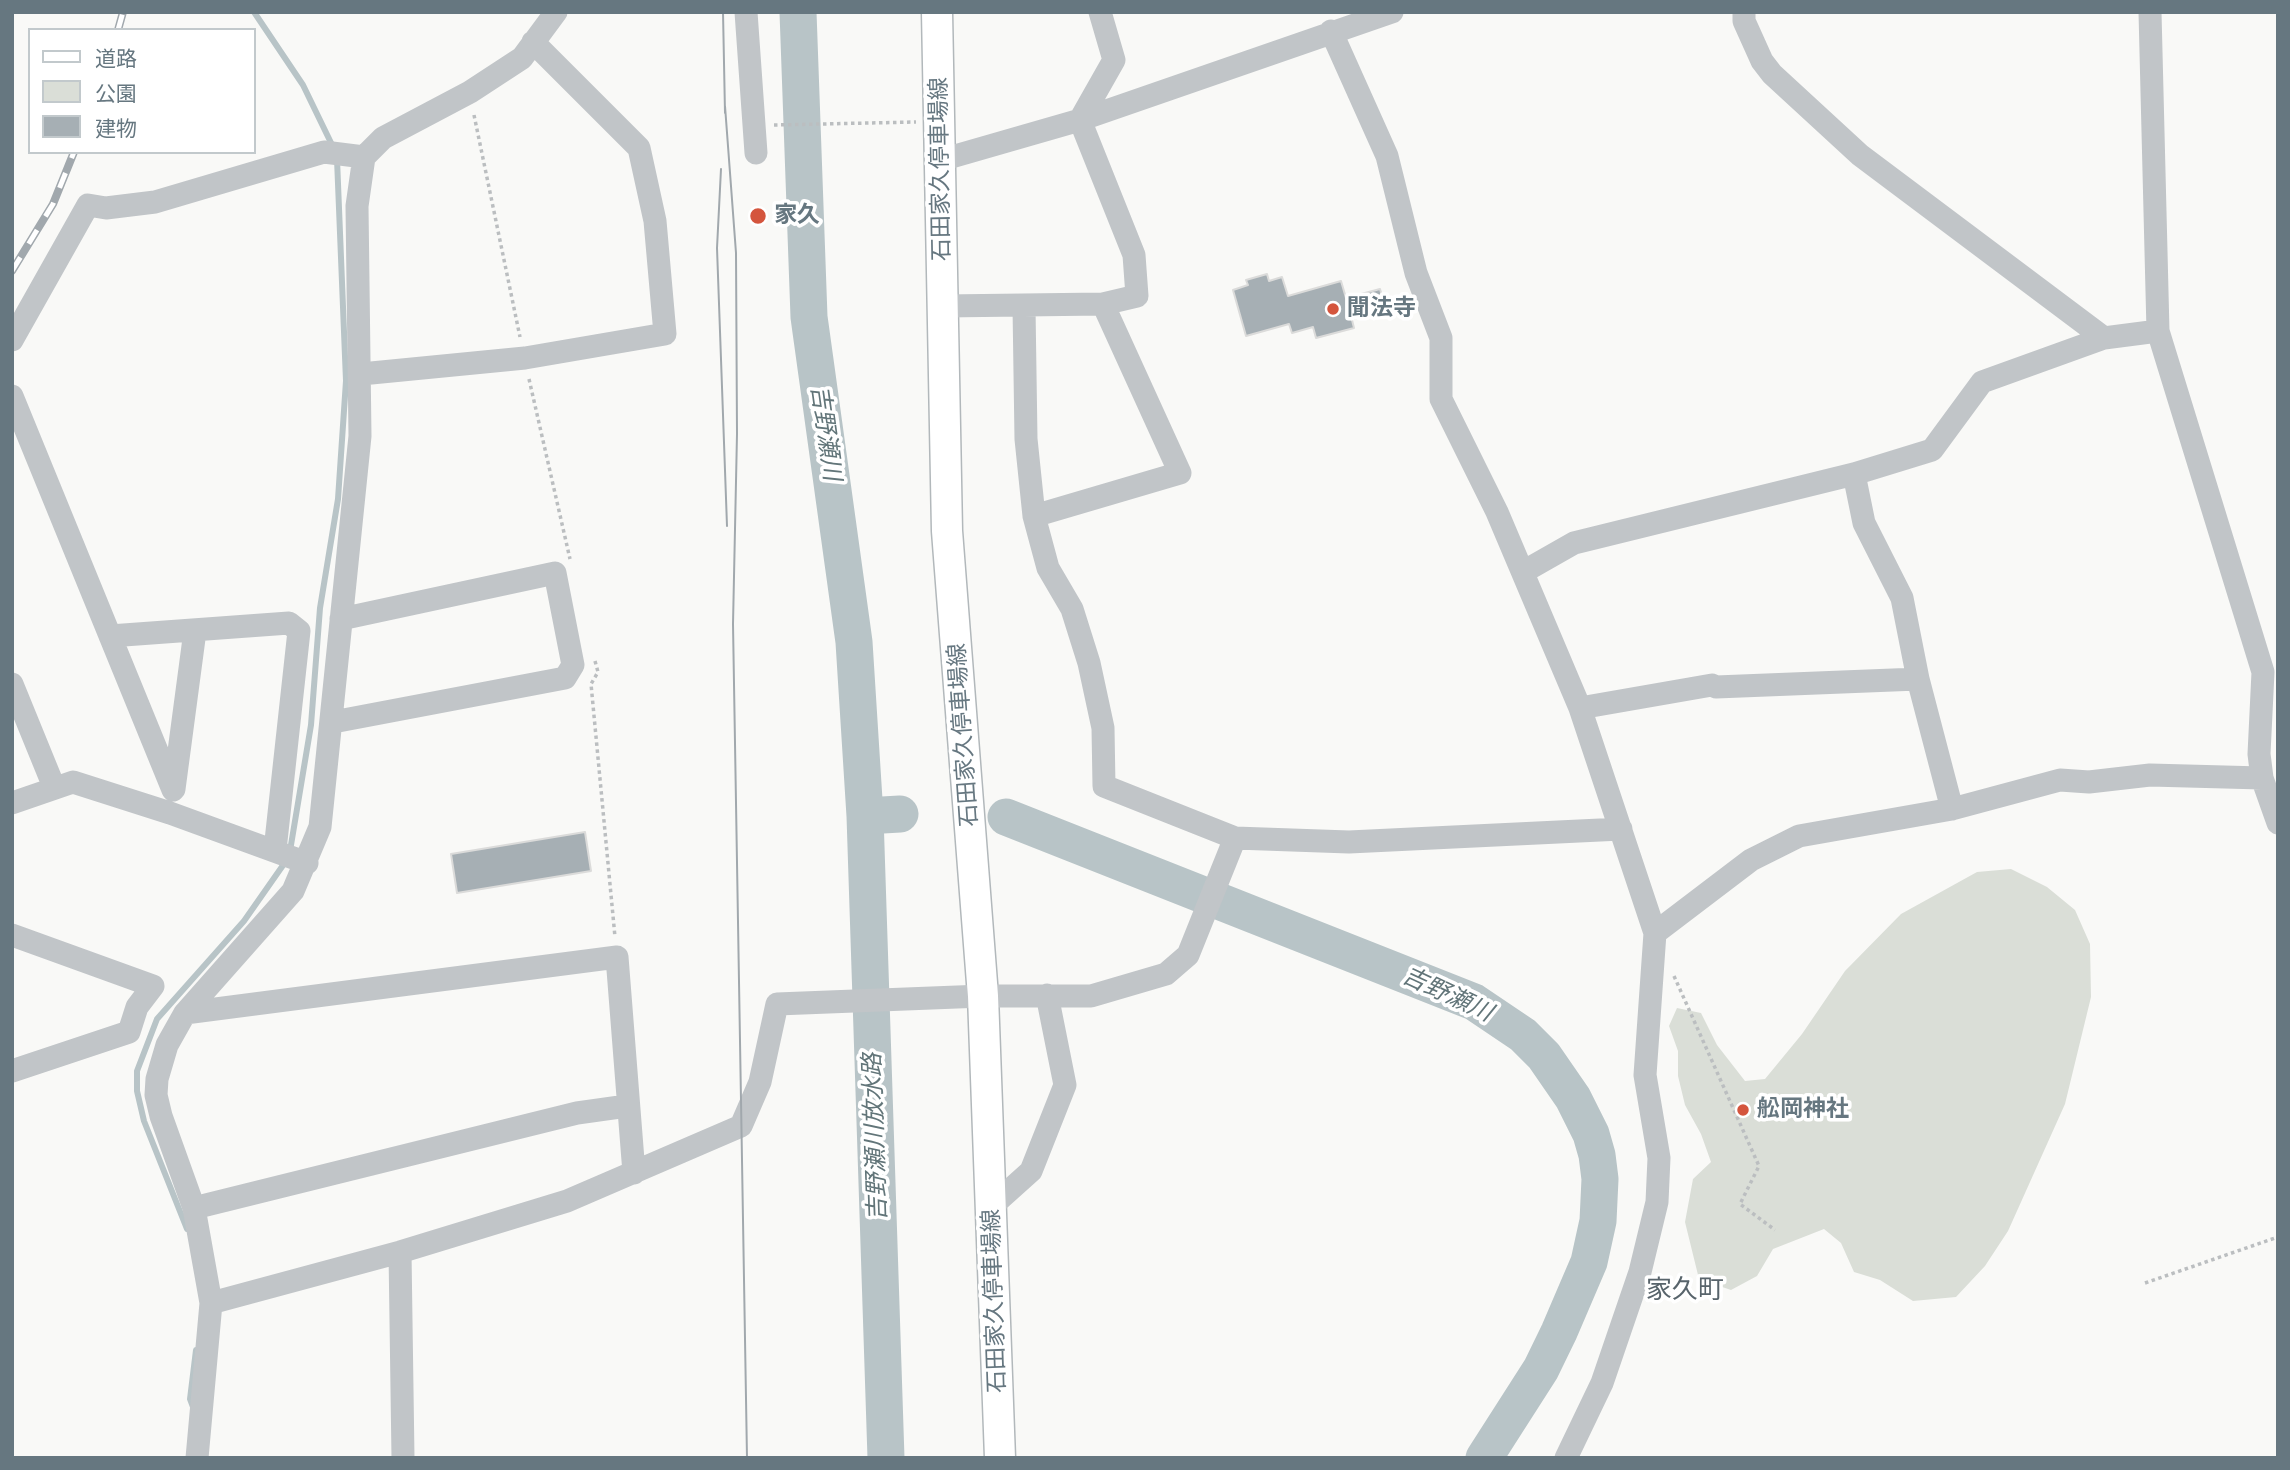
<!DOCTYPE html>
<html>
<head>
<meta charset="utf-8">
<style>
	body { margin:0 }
	#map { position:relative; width:2290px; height:1470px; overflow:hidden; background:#f9f9f7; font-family:Arial,"Noto Sans JP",sans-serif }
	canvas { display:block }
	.frame { position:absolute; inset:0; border:14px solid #667780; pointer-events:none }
	.legend { position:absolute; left:28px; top:28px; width:228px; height:126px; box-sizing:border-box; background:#fff; border:2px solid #c2c9cc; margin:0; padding:9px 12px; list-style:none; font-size:21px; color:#667780 }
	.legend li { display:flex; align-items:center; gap:14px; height:35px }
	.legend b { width:35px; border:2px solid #c2c9cc }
</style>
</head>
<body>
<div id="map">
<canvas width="2290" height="1470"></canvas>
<div class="frame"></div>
<ul class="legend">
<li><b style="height:9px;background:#fff"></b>道路</li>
<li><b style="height:19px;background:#daded7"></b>公園</li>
<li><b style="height:19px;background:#a6afb4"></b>建物</li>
</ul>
</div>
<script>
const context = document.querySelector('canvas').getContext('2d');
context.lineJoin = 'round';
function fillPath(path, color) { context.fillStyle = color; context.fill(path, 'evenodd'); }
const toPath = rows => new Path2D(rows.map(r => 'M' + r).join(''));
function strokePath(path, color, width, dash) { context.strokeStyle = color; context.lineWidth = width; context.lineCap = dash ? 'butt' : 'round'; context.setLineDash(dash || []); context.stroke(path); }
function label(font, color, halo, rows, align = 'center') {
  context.font = font + ' Arial,"Noto Sans JP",sans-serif'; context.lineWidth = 7; context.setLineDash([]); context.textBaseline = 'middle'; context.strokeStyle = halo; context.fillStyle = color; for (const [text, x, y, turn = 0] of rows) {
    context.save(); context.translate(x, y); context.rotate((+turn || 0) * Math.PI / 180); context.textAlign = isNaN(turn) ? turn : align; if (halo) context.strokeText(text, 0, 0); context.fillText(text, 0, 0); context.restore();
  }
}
fillPath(toPath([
	[2011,869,2047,887,2075,910,2090,944,2091,997,2065,1104,2008,1231,1985,1266,1956,1297,1913,1301,1880,1280,1854,1272,1841,1243,1824,1229,1773,1249,1757,1276,1731,1290,1699,1279,1685,1222,1693,1179,1711,1162,1701,1134,1685,1105,1678,1076,1678,1051,1669,1026,1677,1008,1701,1013,1717,1045,1745,1081,1765,1079,1802,1034,1845,971,1901,914,1977,872]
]), '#daded7');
strokePath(toPath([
	[254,12,303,85,334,149],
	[290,851,311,725,320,608,338,499,346,381,337,159],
	[187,1229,144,1121,137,1091,137,1071,157,1019,244,921,286,861],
	[193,1407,190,1399,196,1350]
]), '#b8c4c7', 6);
strokePath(toPath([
	[798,12,809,317,854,642,865,816,900,814],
	[865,816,886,1458],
	[1006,817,1474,1002,1523,1035,1544,1056,1573,1098,1591,1134,1597,1155,1600,1179,1598,1221,1589,1262,1559,1332,1541,1369,1484,1458]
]), '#b8c4c7', 37);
const building = toPath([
	[1267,274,1269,281,1282,277,1288,296,1341,281,1346,298,1380,289,1385,306,1351,316,1354,328,1316,338,1313,327,1292,333,1289,324,1246,336,1233,290,1248,285,1246,280,1267,274],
	[585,832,591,871,457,893,451,854,585,832]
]);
fillPath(building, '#a6afb4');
strokePath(building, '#dbdbda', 2);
const major = toPath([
	[937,12,947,531,983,996,1000,1458]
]);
strokePath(major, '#b2b8bb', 33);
strokePath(toPath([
	[474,115,520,337],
	[774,125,916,122],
	[529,379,570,559],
	[595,661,598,672,591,684,615,937],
	[1674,976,1759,1166,1740,1204,1775,1230],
	[2145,1283,2278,1237]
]), '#bbbec0', 3.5, [3.5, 3.5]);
strokePath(toPath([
	[746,12,756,153],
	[1744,12,1744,21,1762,61,1772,74,1860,155,2104,338],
	[2150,12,2158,331,2263,672,2259,754,2262,778,2278,823],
	[1331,31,1387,156,1416,273,1441,338,1441,399,1497,512,1580,708,1655,933,1645,1075,1659,1158,1657,1202,1640,1272,1602,1383,1566,1458],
	[941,160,1080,120,1392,12],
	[943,306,1103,304,1137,296,1134,255,1080,120,1114,60,1100,12],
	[1024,307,1026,439,1034,516,1048,568,1072,609,1089,663,1103,728,1104,786,1235,838,1349,842,1621,829],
	[12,340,88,205,106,208,155,202,324,152,364,157],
	[361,374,525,358,665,334,655,221,639,148,533,42],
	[12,396,173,790],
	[1854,474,1864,523,1902,598,1918,679,1952,809],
	[1034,516,1180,473,1103,304],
	[1523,572,1574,543,1854,474,1932,450,1982,382,2104,338,2158,331],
	[110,636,289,623,299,631,275,850],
	[12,684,54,787],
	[1580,708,1712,685,1716,687,1918,679],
	[333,722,565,678,573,665,555,573,341,619],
	[174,789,195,631],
	[12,803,73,782,170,813,307,863],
	[1655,933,1751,860,1799,836,1952,809,2060,780,2089,782,2150,775,2262,778],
	[12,935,153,986,137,1007,129,1032,12,1071],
	[185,1013,617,957,634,1173],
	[992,1206,1031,1171,1065,1085,1047,995],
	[194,1208,577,1113,627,1106],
	[400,1252,403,1458],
	[211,1303,400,1252,567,1201,741,1126,760,1082,777,1004,983,996,1091,996,1166,974,1188,955,1235,838],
	[197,1458,211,1303,194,1208,161,1116,156,1095,157,1079,167,1045,185,1013,293,891,320,827,360,436,357,206,364,157,383,138,470,92,522,58,556,12]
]), '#c1c5c8', 23);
strokePath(major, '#fff', 30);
strokePath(toPath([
	[723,12,725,113],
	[725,106,736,253,737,434,733,624,747,1458],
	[721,169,717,248,727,526]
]), '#a1a8ad', 2);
const rail = toPath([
	[118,30,123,12],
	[12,271,53,204,74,152]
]);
strokePath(rail, '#a1a8ad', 8);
strokePath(rail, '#fff', 5, [16]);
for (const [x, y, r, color] of [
	[758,216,9,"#d4553d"],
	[1333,309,7,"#d4553d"],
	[1743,1110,7,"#d4553d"]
]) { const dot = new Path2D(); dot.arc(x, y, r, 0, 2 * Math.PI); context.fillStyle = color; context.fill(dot); strokePath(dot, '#fff', 2.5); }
label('23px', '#667780', '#fff', [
	["石田家久停車場線",941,169,-91],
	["石田家久停車場線",964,735,-94],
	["石田家久停車場線",995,1301,-92]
]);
label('bold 23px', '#667780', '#fff', [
	["家久",774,216],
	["聞法寺",1347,309],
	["舩岡神社",1757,1110]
], 'left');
label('italic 24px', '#627579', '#fff', [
	["吉野瀬川",825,433,82],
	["吉野瀬川",1447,995,25],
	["吉野瀬川放水路",876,1137,-92]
]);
label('26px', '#58646b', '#fff', [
	["家久町",1685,1291]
]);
</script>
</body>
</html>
